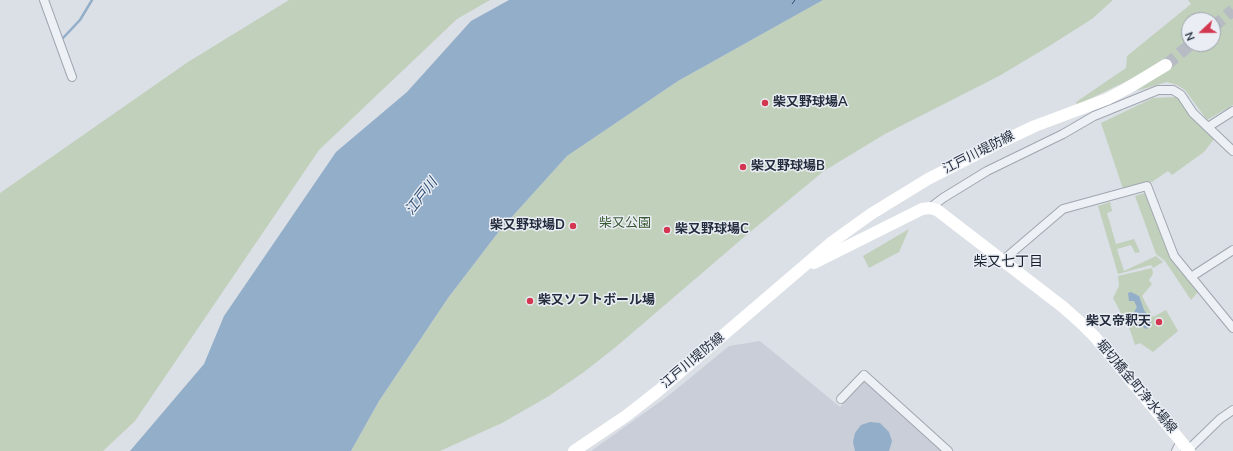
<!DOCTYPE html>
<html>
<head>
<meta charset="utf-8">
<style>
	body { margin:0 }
	#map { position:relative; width:1233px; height:451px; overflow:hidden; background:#dbdfe6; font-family:"Nunito Sans",sans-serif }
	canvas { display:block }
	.north { position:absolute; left:1181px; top:12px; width:40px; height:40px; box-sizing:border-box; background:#eaeef4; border:1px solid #9ba1ab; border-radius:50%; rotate:248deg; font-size:11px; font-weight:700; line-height:16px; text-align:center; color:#242d3d }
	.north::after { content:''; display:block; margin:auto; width:14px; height:18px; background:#d33750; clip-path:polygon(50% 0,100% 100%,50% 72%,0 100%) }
</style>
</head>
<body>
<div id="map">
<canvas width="1233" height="451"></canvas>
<div class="north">N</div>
</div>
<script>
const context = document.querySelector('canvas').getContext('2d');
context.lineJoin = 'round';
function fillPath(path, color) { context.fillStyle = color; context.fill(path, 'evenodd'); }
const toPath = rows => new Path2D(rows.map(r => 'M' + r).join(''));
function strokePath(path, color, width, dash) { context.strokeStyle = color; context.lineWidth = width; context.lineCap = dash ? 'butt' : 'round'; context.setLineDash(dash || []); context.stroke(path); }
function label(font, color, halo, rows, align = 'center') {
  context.font = font + ' "Nunito Sans","Noto Sans JP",sans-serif'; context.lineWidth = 3; context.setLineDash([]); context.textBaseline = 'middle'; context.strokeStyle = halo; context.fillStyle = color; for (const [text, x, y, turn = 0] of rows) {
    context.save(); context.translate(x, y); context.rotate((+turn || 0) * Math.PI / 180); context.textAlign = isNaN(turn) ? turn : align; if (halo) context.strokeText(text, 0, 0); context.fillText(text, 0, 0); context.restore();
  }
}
fillPath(toPath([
	[760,341,840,407,864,381,942,451,591,451,668,396,729,346]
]), '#c9ced8');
fillPath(toPath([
	[289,0,490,0,457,19,319,150,135,421,103,451,0,451,0,193,188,62],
	[823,0,1113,0,1092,19,1046,48,999,76,885,134,824,171,750,232,617,346,584,372,549,396,502,423,440,451,351,451,379,401,448,298,500,230,567,156,678,81],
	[1188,0,1233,0,1233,105,1207,120,1185,90,1177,85,1167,82,1136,91,1171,67,1165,58,1135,77,1077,105,1076,102,1126,68,1127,56,1191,4],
	[1189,20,1213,20,1213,44,1189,44],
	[1177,97,1190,116,1214,139,1204,152,1172,175,1168,171,1152,182,1149,181,1123,189,1101,123,1153,98],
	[1145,193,1170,259,1198,292,1191,300,1165,261,1156,254,1135,196],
	[1110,202,1112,211,1107,213,1116,244,1134,239,1140,252,1135,253,1131,245,1117,249,1124,271,1156,256,1163,262,1153,268,1151,265,1118,274,1098,206],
	[909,229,899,252,869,268,863,256],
	[1152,268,1153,274,1149,280,1152,284,1142,296,1153,317,1166,310,1178,331,1153,352,1140,343,1135,345,1130,330,1113,298,1119,286,1118,276]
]), '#c1d0bb');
fillPath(toPath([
	[509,0,823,0,678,81,567,156,500,230,448,298,379,401,351,451,130,451,204,364,224,316,336,152,407,92,471,21],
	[1131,292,1139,296,1144,310,1150,318,1151,324,1147,329,1144,328,1141,322,1133,319,1132,316,1137,307,1134,301,1129,301,1128,293],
	[870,422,880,423,889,432,892,441,889,451,855,451,853,442,855,433,861,425]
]), '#93aec9');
strokePath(toPath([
	[63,38,80,20,92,0]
]), '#93aec9', 2.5);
strokePath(toPath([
	[792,4,795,0]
]), '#2d4c72', 1, [5, 4]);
strokePath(toPath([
	[1213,27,1233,10],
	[1166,65,1191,44]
]), '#b6bbc4', 12, [12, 6]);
const street = toPath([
	[44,0,72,77],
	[1208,127,1233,111],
	[930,208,943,198,987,171,1063,134,1094,116,1158,90,1173,90,1181,95,1193,113,1233,151],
	[1002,261,1063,209,1147,186,1174,256,1233,328],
	[1191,277,1233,250],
	[841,399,864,375,948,451],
	[1188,450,1220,419,1233,410],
	[1176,451,1181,441]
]);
strokePath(street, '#a0a6b0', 10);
strokePath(street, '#edf0f4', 8);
strokePath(toPath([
	[814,263,922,209,930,208,937,210,1063,307,1081,323,1095,337,1189,451],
	[574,451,626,416,658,391,832,242,871,214,928,179,1003,141,1035,126,1107,99,1126,89,1166,65]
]), '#fff', 12);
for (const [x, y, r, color] of [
	[765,103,4,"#d33750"],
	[743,167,4,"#d33750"],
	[573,226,4,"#d33750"],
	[667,230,4,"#d33750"],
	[530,301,4,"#d33750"],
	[1159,322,4,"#d33750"]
]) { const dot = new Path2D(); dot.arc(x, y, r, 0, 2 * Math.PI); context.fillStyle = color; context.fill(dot); strokePath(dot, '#eaeef4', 1.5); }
label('bold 13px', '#242d3d', '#eaeef4', [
	["柴又野球場A",773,103],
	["柴又野球場B",751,167],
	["柴又野球場D",565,226,"right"],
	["柴又野球場C",675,230],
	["柴又ソフトボール場",538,301],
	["柴又帝釈天",1151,322,"right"]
], 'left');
label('13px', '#242d3d', '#eaeef4', [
	["江戸川堤防線",979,153,-27],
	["江戸川堤防線",693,361,-40],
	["堀切橋金町浄水場線",1136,387,50]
]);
label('13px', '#395931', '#eaeef4', [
	["柴又公園",625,224]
]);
label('italic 14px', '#2d4c72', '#eaeef4', [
	["江戸川",422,197,-52]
]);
label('14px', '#171f2d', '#eaeef4', [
	["柴又七丁目",1008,263]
]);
</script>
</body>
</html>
